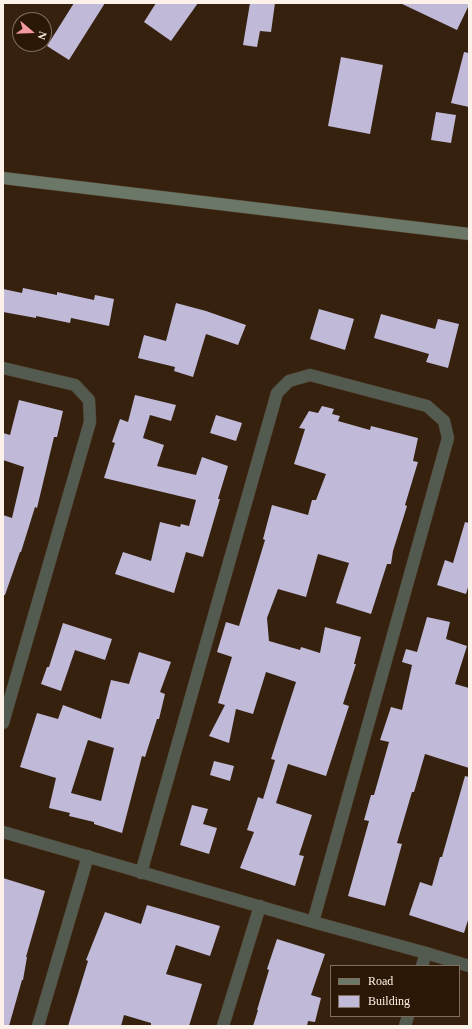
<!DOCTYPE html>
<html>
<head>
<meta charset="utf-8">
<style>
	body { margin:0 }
	#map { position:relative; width:472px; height:1029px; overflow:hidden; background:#35210e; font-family:Georgia,serif }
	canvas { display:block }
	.frame { position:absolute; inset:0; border:4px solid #fdf2e9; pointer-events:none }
	.legend { position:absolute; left:330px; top:965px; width:130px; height:52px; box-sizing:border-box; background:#2b1705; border:1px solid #7f6f60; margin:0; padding:5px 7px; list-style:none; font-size:12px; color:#fdf2e9 }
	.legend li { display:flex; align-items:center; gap:8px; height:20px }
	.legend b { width:20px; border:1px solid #7f6f60 }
	.north { position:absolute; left:12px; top:12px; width:40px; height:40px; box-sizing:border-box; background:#2b1705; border:1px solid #7f6f60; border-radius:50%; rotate:109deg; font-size:11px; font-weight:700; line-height:16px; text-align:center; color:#fdf2e9 }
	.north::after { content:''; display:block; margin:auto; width:14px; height:18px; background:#f49b9f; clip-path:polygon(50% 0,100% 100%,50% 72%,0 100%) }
</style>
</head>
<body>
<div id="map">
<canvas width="472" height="1029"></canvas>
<div class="frame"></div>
<ul class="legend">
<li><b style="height:5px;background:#6b7867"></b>Road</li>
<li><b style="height:11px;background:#c0b9d8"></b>Building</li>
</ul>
<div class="north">N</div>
</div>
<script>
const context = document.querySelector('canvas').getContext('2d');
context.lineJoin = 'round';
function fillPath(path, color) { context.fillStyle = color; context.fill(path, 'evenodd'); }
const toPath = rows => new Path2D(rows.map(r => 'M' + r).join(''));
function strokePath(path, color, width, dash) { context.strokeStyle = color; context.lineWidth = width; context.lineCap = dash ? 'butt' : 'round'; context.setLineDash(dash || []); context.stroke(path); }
fillPath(toPath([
	[74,3,105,3,69,60,47,46],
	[156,3,198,3,171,41,144,22],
	[250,3,275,3,271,32,260,31,257,47,243,45],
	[400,3,469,3,469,5,457,30],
	[464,52,469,53,469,107,451,103],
	[341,57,383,65,370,134,328,126],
	[436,112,456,115,451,143,431,140],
	[23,288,57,295,57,292,94,300,95,295,114,299,109,326,71,318,70,323,36,316,36,318,3,312,3,289,22,293],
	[176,303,206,311,246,325,238,345,206,334,193,377,174,371,175,367,138,358,144,335,166,341],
	[319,309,354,319,345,350,310,339],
	[381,314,435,329,438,319,459,324,448,368,426,362,429,354,374,338],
	[135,395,176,405,171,421,150,415,143,438,164,445,157,466,196,475,202,457,228,466,218,499,220,499,203,557,186,552,174,593,115,574,123,552,151,561,160,522,180,527,181,524,189,526,196,500,104,478,115,443,112,442,120,419,128,422],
	[19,400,63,411,57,437,54,437,37,508,35,507,21,552,20,552,5,595,3,595,3,515,12,518,24,467,3,460,3,433,10,435],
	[322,406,334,409,332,414,340,416,338,421,370,430,371,426,418,438,413,461,418,462,405,505,407,506,393,551,391,564,387,564,371,614,336,603,349,563,318,554,306,597,278,589,267,618,269,641,300,650,301,647,320,653,325,627,361,637,354,664,356,664,343,704,349,706,326,776,288,764,276,803,312,815,299,855,304,856,295,886,240,868,254,832,247,830,258,797,263,799,275,760,271,759,296,682,266,672,253,714,236,709,229,743,209,736,225,705,218,703,232,657,217,652,226,622,239,626,265,540,263,539,272,505,308,515,312,500,316,500,326,474,294,464,305,429,299,428,309,411,318,413],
	[216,415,242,423,236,441,210,433],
	[465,522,469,523,469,584,466,594,437,585,445,560,453,563],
	[427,617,450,622,446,639,467,646,455,684,469,688,469,768,425,754,414,792,412,792,397,843,402,844,385,906,348,896,369,821,364,820,371,795,374,795,389,742,380,740,391,707,402,710,412,665,402,662,406,649,417,652],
	[63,623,112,639,105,660,75,650,61,691,41,684,47,667,49,667],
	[139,652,171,662,160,692,165,694,159,719,157,719,145,757,142,756,122,833,94,824,94,822,69,816,70,813,49,808,56,778,20,767,37,713,58,719,63,705,101,719,111,680,129,684],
	[88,740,114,748,101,801,71,793],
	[214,761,234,766,230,781,210,775],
	[465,776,469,777,469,917,464,933,409,915,420,882,432,886,440,857,442,857],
	[192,805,208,809,203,824,217,828,209,854,180,845],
	[3,878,45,891,26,957,27,957,23,980,22,980,9,1026,3,1026],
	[147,905,220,926,210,956,176,945,166,974,202,984,189,1026,151,1026,151,1023,124,1015,121,1026,68,1026,88,961,86,960,105,912,141,924],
	[277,939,325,954,311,995,321,998,315,1022,308,1021,307,1026,253,1026,258,1010,257,1010,269,970,267,969]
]), '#c0b9d8');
const street = toPath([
	[3,368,75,385,89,400,90,422,3,723],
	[3,832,313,922,426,953,469,966],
	[141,873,277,393,289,381,310,375,427,406,444,421,448,438,313,922],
	[422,966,426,953],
	[38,1026,88,856],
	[223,1026,260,906],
	[405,1026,408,1016]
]);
const secondary = toPath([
	[3,178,469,234]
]);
strokePath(street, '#513e2d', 13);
strokePath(secondary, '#513e2d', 13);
strokePath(street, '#535b50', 12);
strokePath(secondary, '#6b7867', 12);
</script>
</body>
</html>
